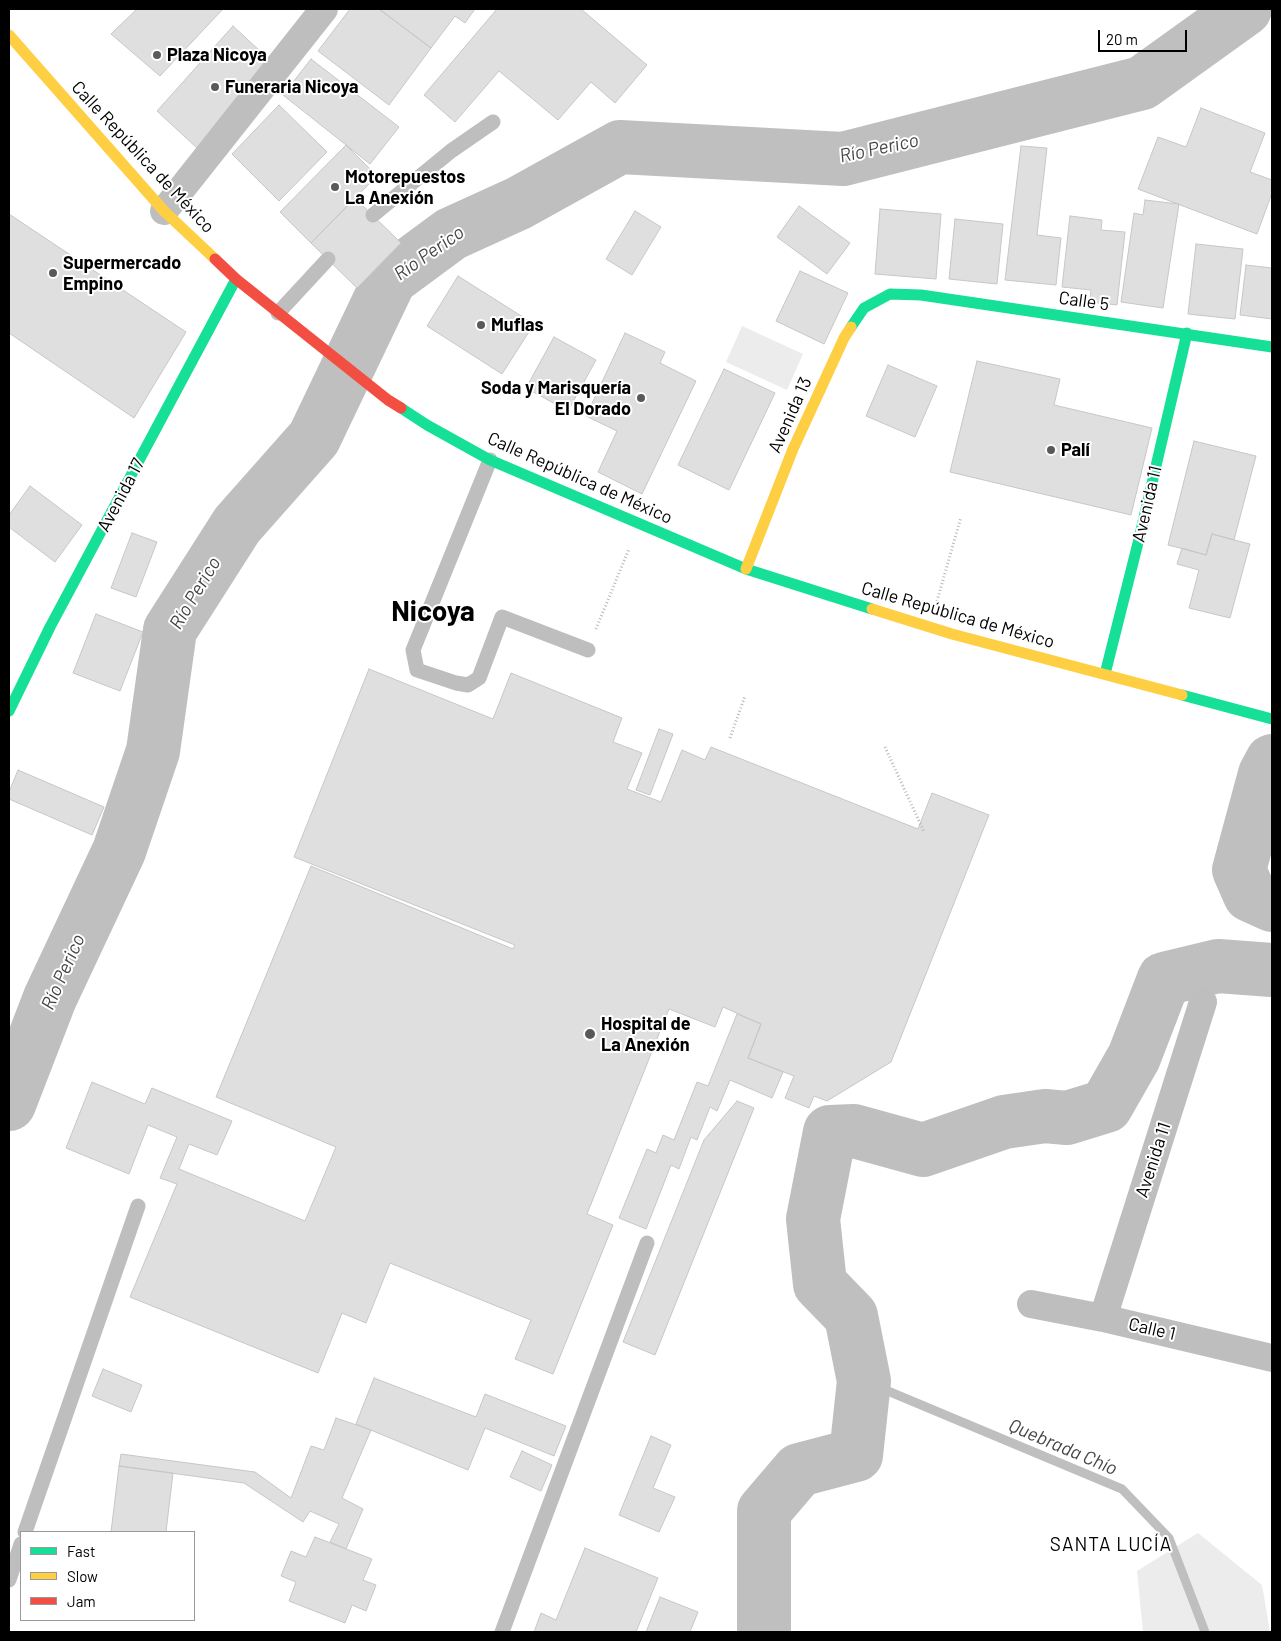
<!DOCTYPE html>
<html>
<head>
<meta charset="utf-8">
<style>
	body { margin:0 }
	#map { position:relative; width:1281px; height:1641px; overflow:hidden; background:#fff; font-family:Barlow,sans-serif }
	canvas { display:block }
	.frame { position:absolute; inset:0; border:10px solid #000; pointer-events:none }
	.legend { position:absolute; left:20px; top:1531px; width:175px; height:90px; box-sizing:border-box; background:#fff; border:1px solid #999; margin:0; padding:6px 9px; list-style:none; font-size:15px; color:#000 }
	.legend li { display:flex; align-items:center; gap:10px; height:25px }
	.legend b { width:25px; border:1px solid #999 }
	.scale { position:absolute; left:1098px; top:30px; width:89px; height:22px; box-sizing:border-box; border:2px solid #000; border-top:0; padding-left:6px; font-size:15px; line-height:18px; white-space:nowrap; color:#000; -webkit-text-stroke:4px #fff; paint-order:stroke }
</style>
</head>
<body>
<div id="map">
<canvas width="1281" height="1641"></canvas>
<div class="frame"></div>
<ul class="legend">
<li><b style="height:6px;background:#16e098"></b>Fast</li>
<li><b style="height:6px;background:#ffcf43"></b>Slow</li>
<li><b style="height:6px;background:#f24e42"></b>Jam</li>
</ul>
<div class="scale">20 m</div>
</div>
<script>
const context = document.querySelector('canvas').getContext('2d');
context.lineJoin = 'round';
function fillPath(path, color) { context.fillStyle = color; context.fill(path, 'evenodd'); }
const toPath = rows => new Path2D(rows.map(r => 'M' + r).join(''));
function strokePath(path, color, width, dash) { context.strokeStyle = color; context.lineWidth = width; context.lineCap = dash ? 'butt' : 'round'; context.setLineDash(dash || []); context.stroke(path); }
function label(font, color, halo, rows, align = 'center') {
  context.font = font + ' Barlow,sans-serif'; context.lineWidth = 4; context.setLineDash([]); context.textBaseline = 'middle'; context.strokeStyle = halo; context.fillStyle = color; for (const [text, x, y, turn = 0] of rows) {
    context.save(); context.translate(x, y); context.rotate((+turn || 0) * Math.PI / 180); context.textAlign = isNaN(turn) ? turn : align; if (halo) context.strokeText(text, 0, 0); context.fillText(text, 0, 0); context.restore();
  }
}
fillPath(toPath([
	[742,326,803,354,787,390,726,362],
	[1198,1533,1262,1585,1270,1632,1143,1632,1137,1571]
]), '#ececec');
strokePath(toPath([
	[864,1381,1122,1489,1169,1538,1205,1632]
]), '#bfbfbf', 9);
strokePath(toPath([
	[1272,761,1265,774,1239,870,1250,895,1272,905],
	[9,1104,50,998,119,851,153,751,170,630,237,525,314,438,390,279,451,234,519,203,620,147,843,159,1142,83,1245,9],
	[764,1632,764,1511,799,1470,856,1455,864,1381,851,1316,820,1284,813,1219,830,1132,854,1131,923,1150,1004,1122,1045,1116,1067,1118,1106,1106,1134,1057,1164,979,1218,966,1272,970]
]), '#bfbfbf', 54);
const building = toPath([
	[137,9,223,9,160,76,111,34,137,9],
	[350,9,379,9,431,48,389,105,318,51,350,9],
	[379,9,475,9,465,23,455,16,431,48,379,9],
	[497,9,581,9,647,65,615,103,591,82,558,120,499,71,455,122,424,95,497,9],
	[233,26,273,63,197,148,157,111,233,26],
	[311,59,399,127,370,164,283,95,311,59],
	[279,105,327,152,279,201,232,154,279,105],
	[1201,108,1265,133,1250,172,1272,180,1272,193,1257,234,1138,189,1158,137,1186,147,1201,108],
	[346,145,377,176,311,243,280,212,346,145],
	[1021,146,1047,148,1037,235,1061,238,1056,285,1005,280,1021,146],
	[355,198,401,243,357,288,311,243,355,198],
	[1145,200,1179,204,1163,308,1121,302,1134,213,1143,215,1145,200],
	[799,206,850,243,827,274,777,237,799,206],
	[880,209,941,214,936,279,875,274,880,209],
	[635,211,661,227,632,275,606,259,635,211],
	[9,214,186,332,134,418,9,333,9,214],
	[1070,216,1102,220,1101,230,1125,232,1117,305,1090,302,1091,290,1062,287,1070,216],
	[955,219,1003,224,997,284,949,279,955,219],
	[1196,244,1243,249,1235,319,1188,314,1196,244],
	[1246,265,1272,268,1272,319,1240,315,1246,265],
	[800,271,848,293,824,344,776,321,800,271],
	[458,276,534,324,502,374,427,326,458,276],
	[625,333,665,352,660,363,696,381,642,494,598,472,617,431,586,416,625,333],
	[554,337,596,360,568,411,526,388,554,337],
	[977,361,1060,379,1054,405,1152,428,1131,515,950,472,977,361],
	[888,365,937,386,915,437,866,416,888,365],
	[724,369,775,393,729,490,678,465,724,369],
	[1194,441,1256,456,1234,540,1212,534,1206,555,1168,545,1194,441],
	[30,486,82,525,55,562,9,527,9,515,30,486],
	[132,533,157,542,136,597,111,588,132,533],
	[1212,534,1250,544,1230,618,1189,608,1199,570,1177,564,1182,548,1206,555,1212,534],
	[96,614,143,632,120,691,73,673,96,614],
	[369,669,493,719,511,673,622,718,613,742,642,753,627,789,661,802,682,750,705,760,711,747,918,829,932,793,989,815,891,1062,827,1101,814,1096,809,1108,785,1098,794,1076,748,1058,761,1024,723,1007,715,1027,669,1009,587,1214,613,1225,553,1374,515,1359,531,1320,390,1263,366,1323,342,1313,318,1373,130,1297,177,1184,160,1178,177,1137,148,1125,129,1174,66,1148,92,1082,145,1104,152,1088,232,1121,217,1155,189,1144,179,1169,305,1221,336,1147,216,1097,311,866,513,949,515,945,294,857,369,669],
	[659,729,673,734,650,795,636,790,659,729],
	[18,770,104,807,92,835,9,799,9,792,18,770],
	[737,1014,761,1024,748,1058,783,1072,772,1098,730,1080,717,1111,710,1107,697,1140,691,1137,679,1169,671,1165,646,1229,619,1218,647,1149,656,1153,663,1135,674,1140,697,1082,708,1086,737,1014],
	[737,1101,754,1108,655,1355,623,1342,704,1140,737,1101],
	[103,1369,142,1385,131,1412,92,1396,103,1369],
	[374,1378,476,1417,485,1394,566,1426,554,1456,485,1428,468,1470,356,1424,374,1378],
	[336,1418,371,1430,342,1498,363,1509,346,1549,330,1542,339,1524,310,1511,303,1522,244,1483,119,1466,121,1454,255,1472,291,1498,311,1446,324,1450,336,1418],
	[651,1436,671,1445,653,1488,675,1497,659,1532,619,1515,651,1436],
	[522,1451,552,1465,541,1491,510,1477,522,1451],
	[119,1466,173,1473,166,1532,111,1532,119,1466],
	[315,1537,372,1559,363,1580,376,1585,366,1611,352,1605,345,1623,289,1601,296,1582,281,1576,291,1551,306,1557,315,1537],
	[585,1548,658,1578,636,1632,534,1632,541,1613,556,1620,585,1548],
	[660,1597,698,1612,690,1632,646,1632,660,1597]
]);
fillPath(building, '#dfdfdf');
strokePath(building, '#c7c7c7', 1);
strokePath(toPath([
	[937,601,961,517],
	[596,629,629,549],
	[730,738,745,696],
	[885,747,924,832]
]), '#b9b9b9', 3, [1, 2.5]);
strokePath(toPath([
	[373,215,451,151,493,122],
	[278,313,328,259],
	[490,460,413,650,417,670,456,683,468,685,479,678,502,617,588,650],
	[25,1532,138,1206],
	[9,1580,21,1544],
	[502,1632,647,1243]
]), '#bebebe', 15);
strokePath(toPath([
	[164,211,324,9],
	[1031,1304,1103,1318,1272,1358],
	[1103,1318,1203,1002]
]), '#bebebe', 28);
strokePath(toPath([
	[851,327,864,308,890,294,921,295,1272,347],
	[401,408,427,425,490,460,746,569,872,609],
	[1105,674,1139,539,1187,333],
	[1182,695,1272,719],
	[9,711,50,627,236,279]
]), '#16e098', 11);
strokePath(toPath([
	[9,35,164,211,215,259],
	[746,569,793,449,844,338,851,327],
	[872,609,952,634,1182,695]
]), '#ffcf43', 11);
strokePath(toPath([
	[215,259,236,279,388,400,401,408]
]), '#f24e42', 11);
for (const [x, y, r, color] of [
	[157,55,5,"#595959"],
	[215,87,5,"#595959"],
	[335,187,5,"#595959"],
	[53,273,5,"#595959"],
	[481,325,5,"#595959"],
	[641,398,5,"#595959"],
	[1051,450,5,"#595959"],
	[590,1034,6,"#595959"]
]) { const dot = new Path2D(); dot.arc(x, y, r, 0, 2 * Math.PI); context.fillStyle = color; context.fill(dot); strokePath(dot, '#fff', 2); }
label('bold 18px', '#000', '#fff', [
	["Plaza Nicoya",167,55],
	["Funeraria Nicoya",225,87],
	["Motorepuestos",345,177],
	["La Anexión",345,198],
	["Supermercado",63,263],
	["Empino",63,284],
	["Muflas",491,325],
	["Soda y Marisquería",631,388,"right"],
	["El Dorado",631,409,"right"],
	["Palí",1061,450],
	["Hospital de",601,1024],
	["La Anexión",601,1045]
], 'left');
label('18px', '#000', '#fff', [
	["Calle República de México",143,157,47],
	["Calle 5",1084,301,8],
	["Avenida 13",790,415,-66],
	["Calle República de México",580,478,24],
	["Avenida 17",121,495,-62],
	["Avenida 11",1147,504,-77],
	["Calle República de México",958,615,16],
	["Avenida 11",1153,1160,-72],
	["Calle 1",1152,1329,13]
]);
label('italic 19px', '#444', '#fff', [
	["Río Perico",879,148,-12],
	["Río Perico",429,253,-35],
	["Río Perico",195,593,-59],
	["Río Perico",63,972,-66],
	["Quebrada Chío",1063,1447,23]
]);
context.letterSpacing = '1px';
label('19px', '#000', '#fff', [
	["SANTA LUCÍA",1111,1545]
]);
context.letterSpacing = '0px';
label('bold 28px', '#000', '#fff', [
	["Nicoya",433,612]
]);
</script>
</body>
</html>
